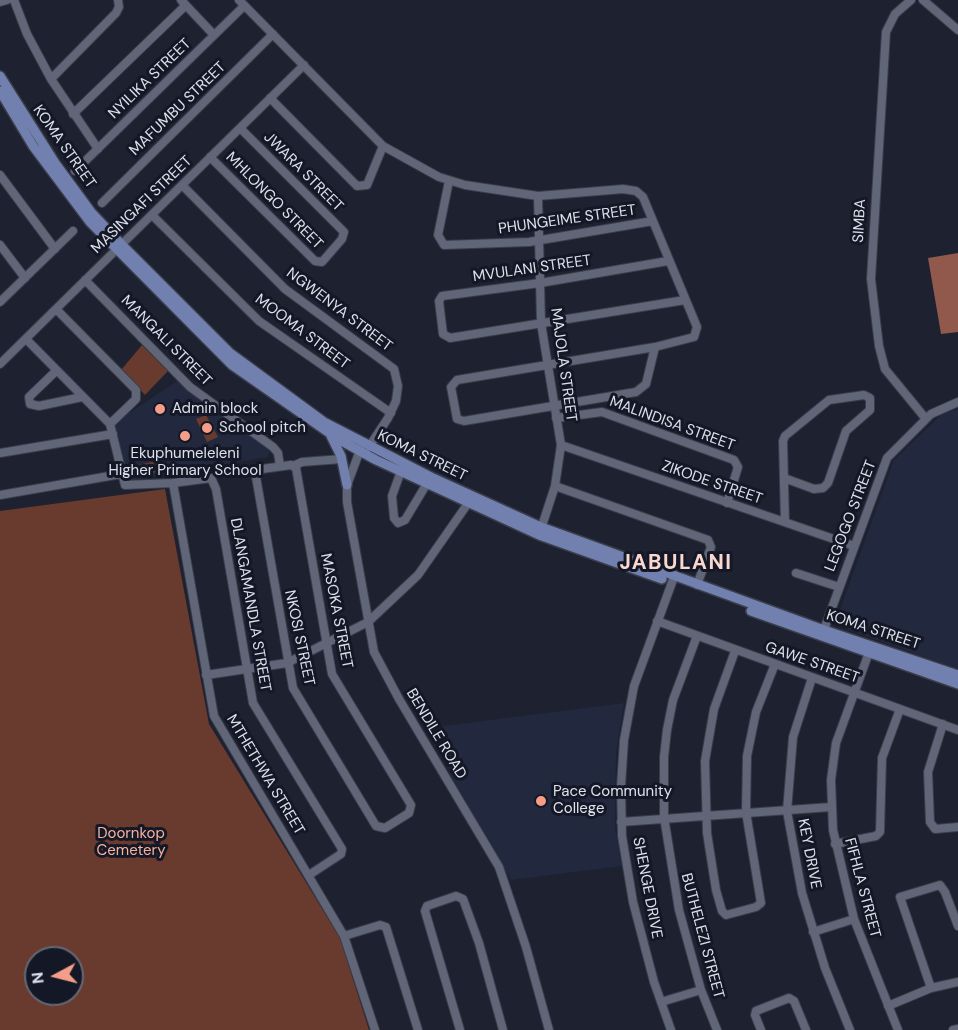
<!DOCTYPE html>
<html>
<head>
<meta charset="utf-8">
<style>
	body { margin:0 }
	#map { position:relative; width:958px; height:1030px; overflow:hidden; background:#1d2130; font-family:"DM Sans",sans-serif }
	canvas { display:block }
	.north { position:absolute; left:24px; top:946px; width:60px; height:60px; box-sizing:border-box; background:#141826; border:2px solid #646875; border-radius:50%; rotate:263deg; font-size:16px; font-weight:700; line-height:24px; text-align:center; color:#dde1eb }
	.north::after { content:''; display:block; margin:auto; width:21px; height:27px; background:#f49e89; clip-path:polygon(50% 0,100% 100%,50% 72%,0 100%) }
</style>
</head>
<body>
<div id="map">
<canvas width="958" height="1030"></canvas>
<div class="north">N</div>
</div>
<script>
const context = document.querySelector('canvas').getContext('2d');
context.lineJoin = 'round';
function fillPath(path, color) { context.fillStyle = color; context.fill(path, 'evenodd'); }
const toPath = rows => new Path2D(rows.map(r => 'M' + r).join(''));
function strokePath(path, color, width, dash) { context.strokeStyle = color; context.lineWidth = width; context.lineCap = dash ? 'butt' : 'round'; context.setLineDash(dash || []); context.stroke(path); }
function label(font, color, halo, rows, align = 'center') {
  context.font = font + ' "DM Sans",sans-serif'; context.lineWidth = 6; context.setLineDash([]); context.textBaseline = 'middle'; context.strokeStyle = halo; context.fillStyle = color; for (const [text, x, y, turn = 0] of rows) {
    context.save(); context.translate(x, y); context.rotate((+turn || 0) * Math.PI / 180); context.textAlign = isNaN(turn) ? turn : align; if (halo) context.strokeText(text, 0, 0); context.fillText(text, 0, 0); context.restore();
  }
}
fillPath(toPath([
	[177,381,270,449,268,457,128,481,114,423],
	[958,409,958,669,846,629,838,615,894,460,942,414],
	[624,703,616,753,615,827,622,866,511,880,450,775,443,726]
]), '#22283d');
fillPath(toPath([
	[142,345,168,371,145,395,121,370],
	[206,415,218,437,207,442,196,419],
	[157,461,158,472,130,477,128,467],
	[165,489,209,724,340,938,369,1030,0,1030,0,511],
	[36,958,72,958,72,994,36,994]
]), '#693a2e');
fillPath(toPath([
	[958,253,958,332,941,334,928,258]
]), '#91594b');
const minor = toPath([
	[14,0,27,34,51,79,98,149],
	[181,0,214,35],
	[239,0,383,146,439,177,465,185,538,196,623,189,636,191,643,197,697,327,694,337,655,347,457,380,451,387,457,419,464,421,636,392,646,384,655,347],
	[911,0,895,14,886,32,871,279,879,346,885,369,926,419],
	[923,0,958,30],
	[0,2,7,0],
	[51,79,116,13,119,7,118,0],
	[270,98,357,186,367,185,383,146],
	[73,114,185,6],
	[210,157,315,261,322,262,342,239,344,232,240,128],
	[75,171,244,6],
	[0,175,55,249],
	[449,181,438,235,444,245,529,242,653,221],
	[182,185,285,289,394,369,398,386,396,401,388,418,369,447],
	[538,196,541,323,561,445,555,486,540,532],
	[102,203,273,34],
	[152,215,259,321,391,413],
	[0,245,25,278],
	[668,261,540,283,442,296,439,301,443,334,450,338,685,300],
	[85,280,190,387,273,447,278,453,280,466],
	[0,302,73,231],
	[56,309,136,390,136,399,110,424],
	[26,339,110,424,125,485,173,483,211,478,216,489,253,703,342,849,341,854,309,875],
	[0,364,304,65],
	[56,371,29,397,30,404,39,406,82,397],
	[556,418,602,412,734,460,738,467,727,503],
	[362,445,347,485,347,502,374,652,399,699,499,867,526,947,549,1030],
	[561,445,854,546],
	[0,453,113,434],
	[291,465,296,468,332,674,411,805,409,813,385,828,376,826,293,688,256,477,262,469,291,465],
	[293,466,302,462,342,459],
	[401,471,392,496,394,518,398,523,405,520,429,480],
	[784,478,814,489,823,488,828,483,846,431,870,410,870,398,864,395,829,400,785,436,783,441,785,522],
	[173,483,214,716,344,936,375,1030],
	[555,486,708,540,711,547,697,585],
	[0,495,121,474],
	[796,573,839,587],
	[657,621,958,730],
	[822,635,887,458,931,414,958,402],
	[697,636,673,700,667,730,664,757,664,817,679,910,701,990,717,1030],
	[871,647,836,743,831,780,833,830,854,919,898,1030],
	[735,651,714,709,705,761,707,833,716,890,722,911,726,915,756,907,761,903,746,812,747,756,756,712,775,664],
	[206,675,287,663,368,622,418,575,471,499],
	[812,678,793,737,787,811,802,893,825,968,850,1030],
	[943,724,928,772,930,822,935,829,958,827],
	[621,822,831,807],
	[835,844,876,836,880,832,882,758,900,709],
	[813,932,854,919],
	[344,936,380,925,386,927,418,1030],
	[931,988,900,897,940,885,945,892,958,926],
	[661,1002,701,990],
	[888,1006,931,988,958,982],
	[460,1030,425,911,427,906,456,896,463,899,479,943,503,1030],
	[671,1030,654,982,633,902,622,836,621,786,624,740,634,686,674,577],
	[761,1030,755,1015,756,1011,789,998,794,1001,806,1030],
	[953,1030,958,1029]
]);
const major = toPath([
	[0,76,55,163,91,212,126,249,230,353,324,422,431,477,541,527,824,630,958,675],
	[0,91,33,146,90,222,232,365,338,439,376,460,539,535,662,579],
	[331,436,341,456,347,485],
	[751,611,958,684]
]);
strokePath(minor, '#3a3e4b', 10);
strokePath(major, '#3a3e4b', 12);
strokePath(minor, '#606678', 8);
strokePath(major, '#7280af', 9);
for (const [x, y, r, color] of [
	[160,409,6,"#f49e89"],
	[207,428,6,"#f49e89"],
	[185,436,6,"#f49e89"],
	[541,801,6,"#f49e89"]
]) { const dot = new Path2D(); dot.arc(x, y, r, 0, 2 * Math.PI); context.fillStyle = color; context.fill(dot); strokePath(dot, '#141826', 2); }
label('15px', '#dde1eb', '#141826', [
	["NYILIKA STREET",150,79,-44],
	["MAFUMBU STREET",178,109,-44],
	["KOMA STREET",64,147,55],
	["JWARA STREET",303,172,45],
	["MHLONGO STREET",274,201,45],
	["MASINGAFI STREET",142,205,-44],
	["PHUNGEIME STREET",567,220,-8],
	["SIMBA",860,221,-87],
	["MVULANI STREET",532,269,-8],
	["NGWENYA STREET",339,310,37],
	["MOOMA STREET",302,332,37],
	["MANGALI STREET",166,341,45],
	["MAJOLA STREET",563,365,82],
	["MALINDISA STREET",672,424,20],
	["KOMA STREET",422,456,26],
	["ZIKODE STREET",712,483,19],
	["LEGOGO STREET",851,516,-69],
	["DLANGAMANDLA STREET",250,605,80],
	["MASOKA STREET",336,611,79],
	["KOMA STREET",873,630,18],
	["NKOSI STREET",299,638,78],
	["GAWE STREET",812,663,19],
	["BENDILE ROAD",436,734,59],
	["MTHETHWA STREET",265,775,59],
	["KEY DRIVE",809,854,79],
	["SHENGE DRIVE",647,888,79],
	["FIFHLA STREET",862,888,75],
	["BUTHELEZI STREET",702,936,75]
]);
label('15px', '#dde1eb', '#141826', [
	["Admin block",172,409],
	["School pitch",219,428],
	["Ekuphumeleleni",185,454,"center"],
	["Higher Primary School",185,471,"center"],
	["Pace Community",553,792],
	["College",553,809]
], 'left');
label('15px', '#f7b19f', '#141826', [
	["Doornkop",131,834],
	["Cemetery",131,851]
]);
context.letterSpacing = '1.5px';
label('bold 21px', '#fad8cf', '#141826', [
	["JABULANI",676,563]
]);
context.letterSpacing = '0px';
</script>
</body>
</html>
